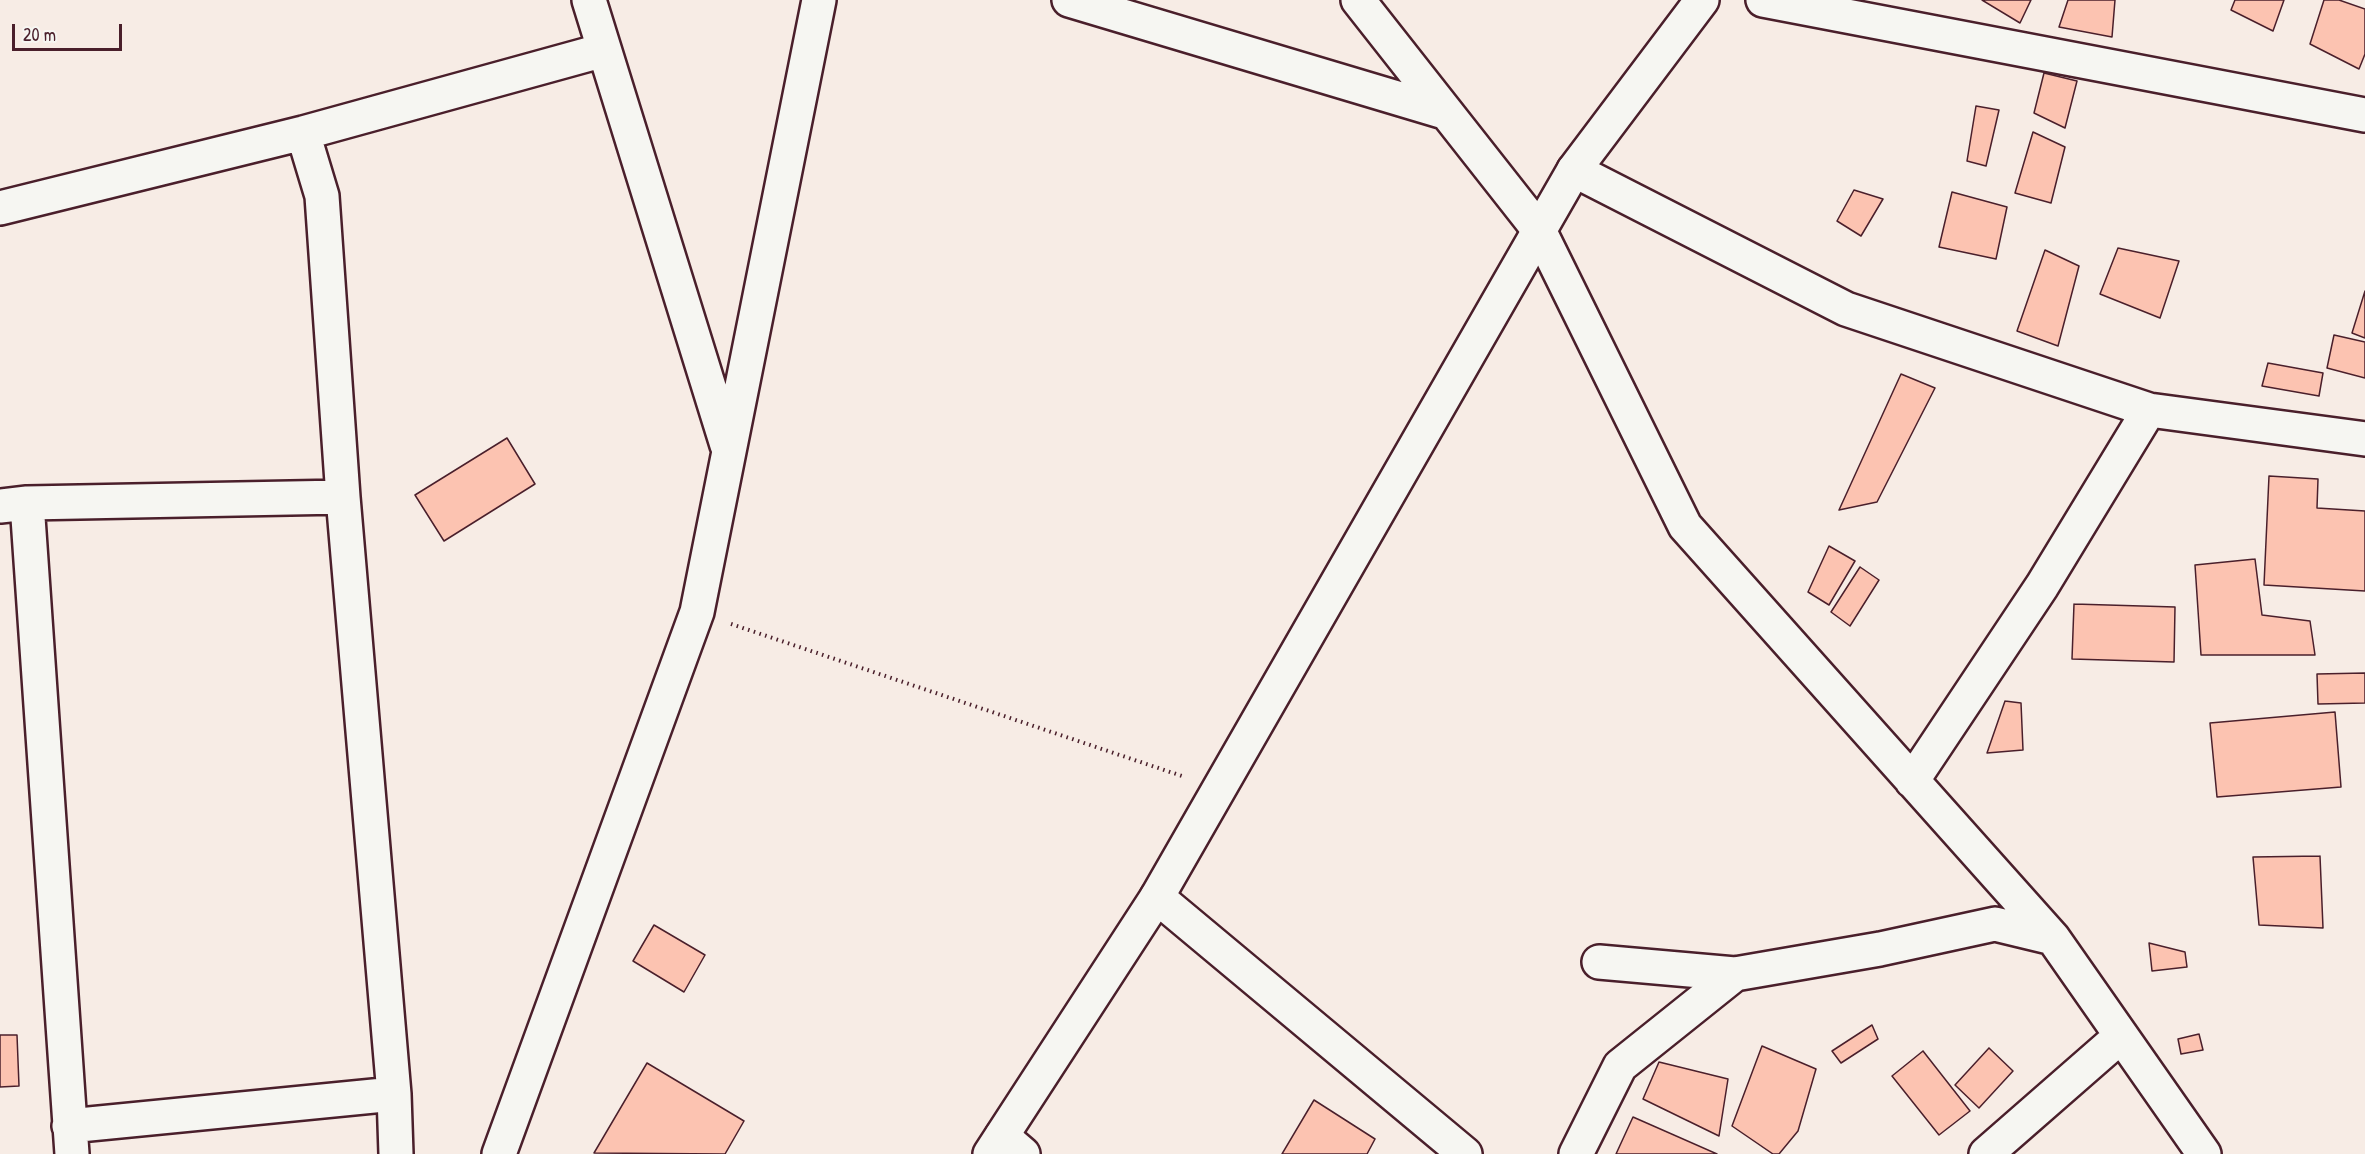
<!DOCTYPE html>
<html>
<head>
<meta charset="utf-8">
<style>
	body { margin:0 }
	#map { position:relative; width:2365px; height:1154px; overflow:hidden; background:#f7ece5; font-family:"Patrick Hand",sans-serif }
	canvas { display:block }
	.scale { position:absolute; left:12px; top:24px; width:110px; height:27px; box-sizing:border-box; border:3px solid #4a1f2b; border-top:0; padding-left:8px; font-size:18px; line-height:21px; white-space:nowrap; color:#4a1f2b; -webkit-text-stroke:4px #f6f6f2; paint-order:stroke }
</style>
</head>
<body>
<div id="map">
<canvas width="2365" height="1154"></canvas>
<div class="scale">20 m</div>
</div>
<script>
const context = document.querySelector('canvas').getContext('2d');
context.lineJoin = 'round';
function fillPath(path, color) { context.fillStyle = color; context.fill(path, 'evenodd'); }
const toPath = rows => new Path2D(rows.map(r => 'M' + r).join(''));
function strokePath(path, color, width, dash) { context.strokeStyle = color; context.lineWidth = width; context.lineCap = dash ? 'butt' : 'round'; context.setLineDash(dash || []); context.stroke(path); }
const building = toPath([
	[1982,0,2031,0,2020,23,1982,0],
	[2068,0,2115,0,2112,37,2059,27,2068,0],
	[2235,0,2284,0,2273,31,2231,10,2235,0],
	[2324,0,2339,0,2365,9,2365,54,2359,69,2310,44,2324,0],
	[2044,73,2077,81,2065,128,2034,113,2044,73],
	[1976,106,1999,110,1986,166,1967,161,1976,106],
	[2033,132,2065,147,2051,203,2015,193,2033,132],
	[1854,190,1883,199,1861,236,1837,221,1854,190],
	[1952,192,2007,207,1996,259,1939,247,1952,192],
	[2118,248,2179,261,2160,318,2100,294,2118,248],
	[2045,250,2079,266,2058,346,2017,331,2045,250],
	[2365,291,2365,338,2352,333,2365,291],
	[2334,335,2365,342,2365,378,2327,368,2334,335],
	[2268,363,2323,373,2319,396,2262,386,2268,363],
	[1901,374,1935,388,1877,502,1839,510,1901,374],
	[507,438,535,484,444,541,415,495,507,438],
	[2269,476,2318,479,2317,508,2365,511,2365,591,2264,585,2269,476],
	[1829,546,1855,561,1829,605,1808,592,1829,546],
	[2255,559,2262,615,2310,621,2315,655,2201,655,2195,565,2255,559],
	[1860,567,1879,580,1850,626,1831,612,1860,567],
	[2074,604,2175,607,2174,662,2072,659,2074,604],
	[2365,673,2365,703,2318,704,2317,674,2365,673],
	[2005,701,2021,703,2023,750,1987,753,2005,701],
	[2335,712,2341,787,2217,797,2210,723,2335,712],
	[2320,856,2323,928,2259,925,2253,857,2320,856],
	[654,925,705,955,684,992,633,961,654,925],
	[2149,943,2185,952,2187,967,2152,971,2149,943],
	[1872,1025,1878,1039,1841,1063,1832,1051,1872,1025],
	[2199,1034,2203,1050,2181,1054,2178,1039,2199,1034],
	[0,1035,17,1035,19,1086,0,1087,0,1035],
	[1762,1046,1816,1069,1798,1131,1779,1154,1773,1154,1732,1126,1762,1046],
	[1989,1048,2013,1071,1979,1108,1955,1085,1989,1048],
	[1923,1051,1970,1111,1939,1135,1892,1076,1923,1051],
	[1659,1062,1728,1079,1719,1136,1643,1099,1659,1062],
	[647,1063,744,1121,725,1154,594,1153,647,1063],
	[1314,1100,1375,1139,1367,1154,1282,1154,1314,1100],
	[1633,1117,1717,1154,1616,1154,1633,1117]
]);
fillPath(building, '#fcc3b1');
strokePath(building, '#4a1f2b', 1.5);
const street = toPath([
	[589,0,727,445],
	[1069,0,1444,112],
	[1358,0,1539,230,1685,526,2053,938,2204,1154],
	[1763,0,2365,115],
	[303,133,322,196,343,497,394,1094,396,1154],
	[1574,170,1846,309,2149,410,2365,439],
	[0,208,303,133,604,50],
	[27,503,72,1154],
	[0,506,27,503,343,497],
	[1912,781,2042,586,2149,410],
	[1157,897,1465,1154],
	[1599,962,1735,974,1880,949,1995,924,2053,938],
	[69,1126,394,1094],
	[1002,1136,1023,1154],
	[499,1154,697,612,819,0],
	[1576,1154,1620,1066,1735,974],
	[1986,1154,2121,1036]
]);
const secondary = toPath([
	[990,1154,1157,897,1574,170,1702,0]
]);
strokePath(street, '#4a1f2b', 38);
strokePath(secondary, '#4a1f2b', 38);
strokePath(toPath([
	[731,624,1185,777]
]), '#4a1f2b', 4, [1.5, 4.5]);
strokePath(street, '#f6f6f2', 33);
strokePath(secondary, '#f6f6f2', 33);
</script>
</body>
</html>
